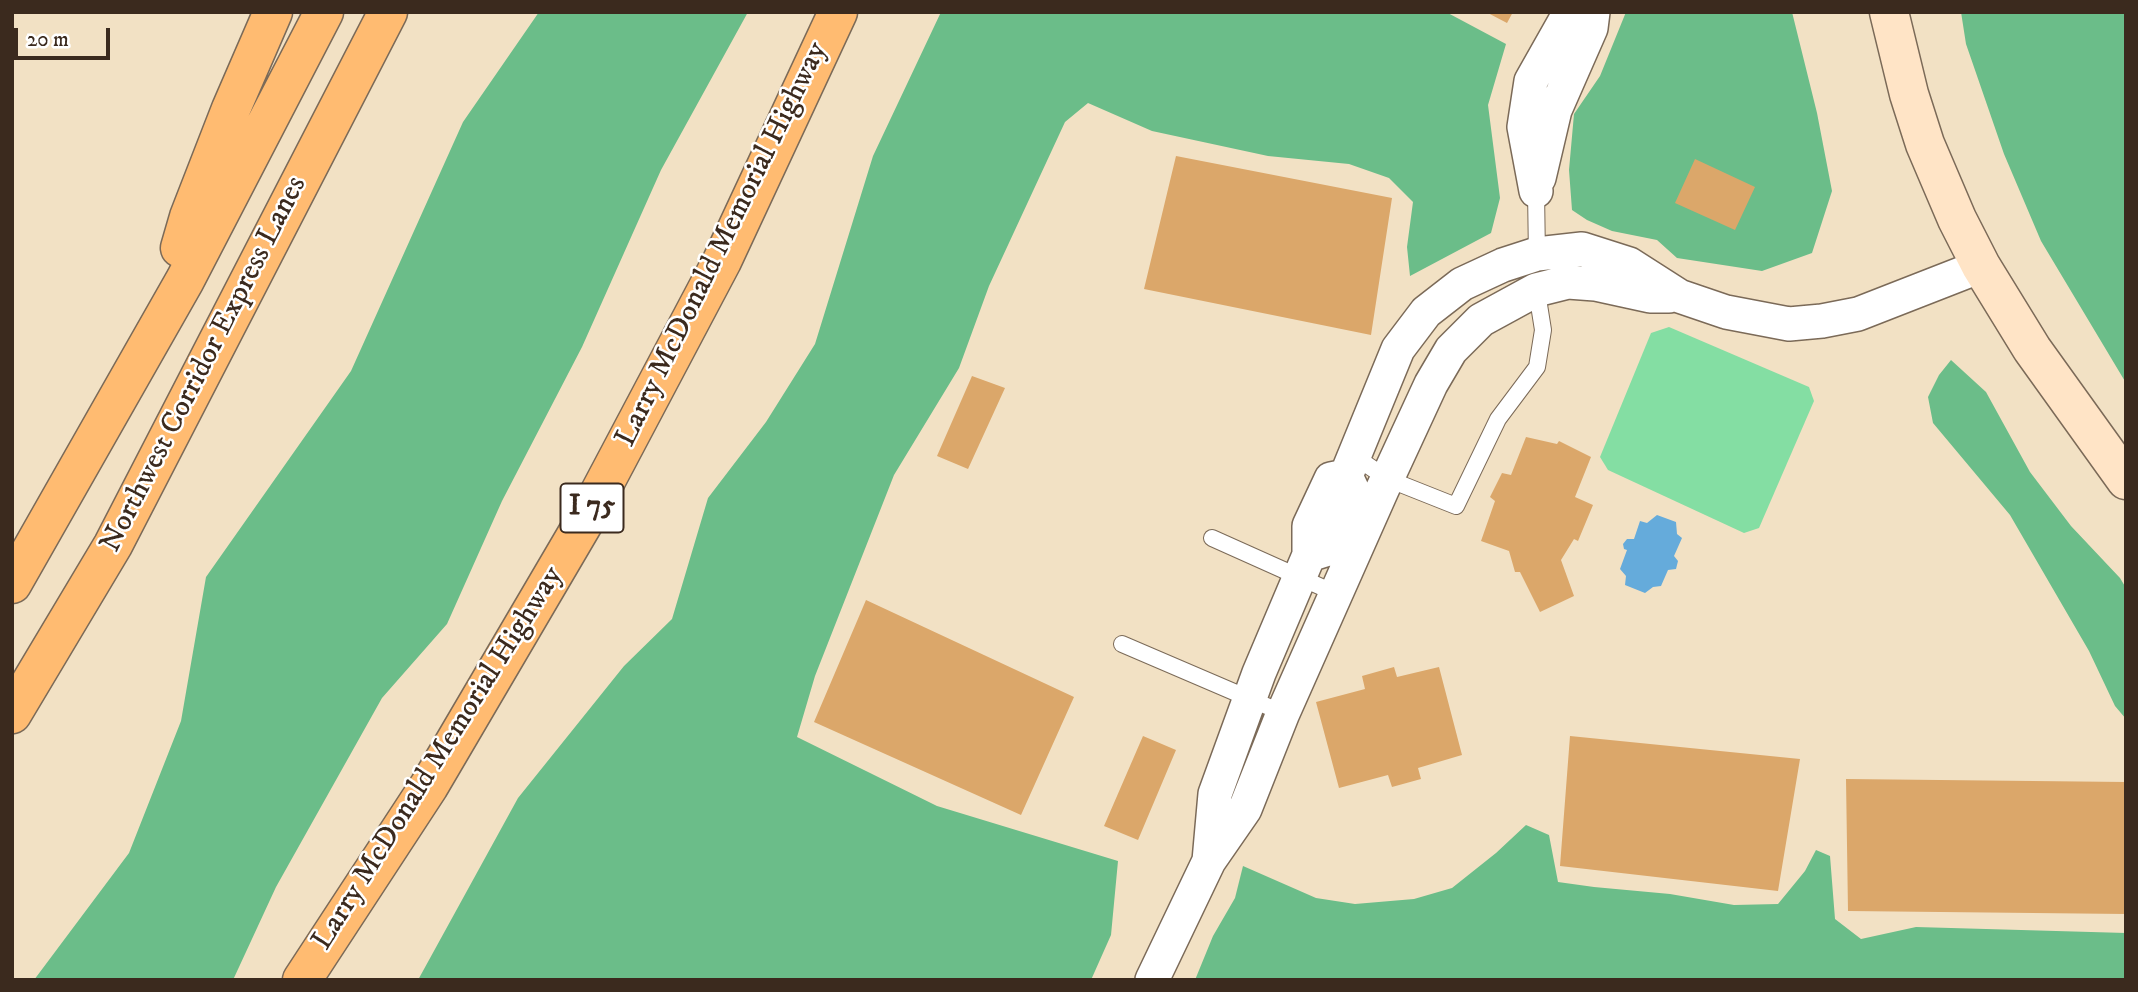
<!DOCTYPE html>
<html>
<head>
<meta charset="utf-8">
<style>
	body { margin:0 }
	#map { position:relative; width:2138px; height:992px; overflow:hidden; background:#f2e1c4; font-family:"IM FELL DW Pica",serif }
	canvas { display:block }
	.frame { position:absolute; inset:0; border:14px solid #3b2a1e; pointer-events:none }
	.scale { position:absolute; left:14px; top:28px; width:96px; height:32px; box-sizing:border-box; border:4px solid #3b2a1e; border-top:0; padding-left:9px; font-size:21px; line-height:24px; white-space:nowrap; color:#3b2a1e; -webkit-text-stroke:5px #fff; paint-order:stroke }
</style>
</head>
<body>
<div id="map">
<canvas width="2138" height="992"></canvas>
<div class="frame"></div>
<div class="scale">20 m</div>
</div>
<script>
const context = document.querySelector('canvas').getContext('2d');
context.lineJoin = 'round';
function fillPath(path, color) { context.fillStyle = color; context.fill(path, 'evenodd'); }
const toPath = rows => new Path2D(rows.map(r => 'M' + r).join(''));
function strokePath(path, color, width, dash) { context.strokeStyle = color; context.lineWidth = width; context.lineCap = dash ? 'butt' : 'round'; context.setLineDash(dash || []); context.stroke(path); }
function label(font, color, halo, rows, align = 'center') {
  context.font = font + ' "IM FELL DW Pica",serif'; context.lineWidth = 5; context.setLineDash([]); context.textBaseline = 'middle'; context.strokeStyle = halo; context.fillStyle = color; for (const [text, x, y, turn = 0] of rows) {
    context.save(); context.translate(x, y); context.rotate((+turn || 0) * Math.PI / 180); context.textAlign = isNaN(turn) ? turn : align; if (halo) context.strokeText(text, 0, 0); context.fillText(text, 0, 0); context.restore();
  }
}
fillPath(toPath([
	[1669,327,1809,387,1814,401,1759,528,1744,533,1608,470,1600,457,1651,333]
]), '#84dea3');
fillPath(toPath([
	[539,12,748,12,661,170,582,347,502,501,447,624,382,698,276,887,233,980,34,980,129,853,181,721,206,577,351,371,463,122],
	[941,12,1446,12,1506,44,1488,105,1500,198,1491,233,1410,276,1407,247,1413,202,1389,178,1349,164,1268,156,1152,131,1088,103,1065,122,989,286,959,368,894,475,815,676,797,737,937,806,1118,861,1111,935,1091,980,418,980,518,798,624,666,672,619,708,498,766,422,815,344,873,156],
	[1626,12,1792,12,1817,113,1832,191,1812,253,1762,271,1677,258,1657,240,1612,231,1587,220,1572,210,1569,170,1574,114,1600,76],
	[1961,12,2126,12,2126,383,2041,241,2004,154,1966,44],
	[1951,360,1986,392,2030,472,2071,526,2120,578,2126,588,2126,719,2115,706,2089,651,2010,515,1933,423,1928,397,1939,375],
	[1526,825,1549,835,1558,882,1594,887,1670,894,1734,905,1778,904,1805,871,1816,850,1830,856,1835,919,1861,939,1916,927,2126,933,2126,980,1195,980,1213,936,1235,898,1243,866,1316,898,1355,904,1414,899,1452,888,1496,853]
]), '#6bbd89');
fillPath(toPath([
	[1657,515,1676,522,1677,534,1682,538,1674,556,1678,561,1676,569,1668,570,1661,586,1653,587,1645,593,1625,585,1626,576,1620,569,1627,550,1624,549,1623,544,1627,539,1634,539,1640,521,1647,523]
]), '#65abdb');
fillPath(toPath([
	[1486,12,1513,12,1507,23],
	[1176,156,1392,198,1371,335,1144,289],
	[1695,159,1755,187,1735,230,1675,203],
	[972,376,1005,388,968,469,937,456],
	[1526,437,1557,444,1559,441,1591,457,1575,497,1593,505,1578,541,1574,539,1561,560,1574,596,1540,612,1520,572,1515,572,1509,551,1481,541,1495,501,1490,497,1502,473,1511,475],
	[866,600,1074,697,1021,815,814,722],
	[1394,667,1397,677,1439,667,1462,755,1418,768,1421,779,1392,787,1388,775,1339,788,1316,702,1365,689,1362,676],
	[1143,736,1176,750,1138,840,1104,826],
	[1570,736,1800,759,1778,891,1560,866],
	[1846,779,2126,782,2126,914,1848,911]
]), '#dba76a');
const lane = toPath([
	[1536,191,1537,257],
	[1354,456,1388,479,1456,506,1498,419,1537,367,1543,330,1536,286],
	[1212,538,1337,594],
	[1122,644,1283,713]
]);
const street = toPath([
	[1539,178,1555,110,1591,28,1593,12],
	[1536,191,1524,127,1531,81,1570,12],
	[1309,555,1309,526,1331,479,1346,476],
	[1209,861,1215,794,1259,673,1309,555,1328,549,1354,493,1346,476,1398,349,1426,312,1462,284,1503,265,1537,254,1582,249,1629,264,1679,296,1726,312,1789,324,1822,321,1858,314,1981,266],
	[1152,980,1209,861,1245,809,1283,713,1382,490,1431,384,1451,350,1481,320,1536,290,1568,282,1595,284,1650,296,1669,296]
]);
const secondary = toPath([
	[1889,12,1909,94,1925,144,1957,219,1981,266,2032,349,2126,480]
]);
const highway = toPath([
	[180,248,189,217,231,109,273,12],
	[12,584,185,280,324,12],
	[12,714,113,545,388,12],
	[302,980,429,786,584,522,722,261,838,12]
]);
strokePath(lane, '#7b6a58', 18);
strokePath(street, '#7b6a58', 36);
strokePath(secondary, '#7b6a58', 41);
strokePath(highway, '#7b6a58', 41);
strokePath(lane, '#fff', 16);
strokePath(street, '#fff', 33);
strokePath(secondary, '#ffe4c6', 38);
strokePath(highway, '#ffbb71', 38);
for (const [x, y, w] of [
	[592,508,63]
]) { const box = new Path2D(); box.roundRect(x - w / 2, y - 24.5, w, 49, 5); context.fillStyle = '#fff'; context.fill(box); strokePath(box, '#3b2a1e', 2); }
label('bold 28px', '#3b2a1e', null, [
	["I 75",592,508]
]);
label('30px', '#3b2a1e', '#fff', [
	["Larry McDonald Memorial Highway",723,245,-64],
	["Northwest Corridor Express Lanes",205,365,-63],
	["Larry McDonald Memorial Highway",439,759,-58]
]);
</script>
</body>
</html>
